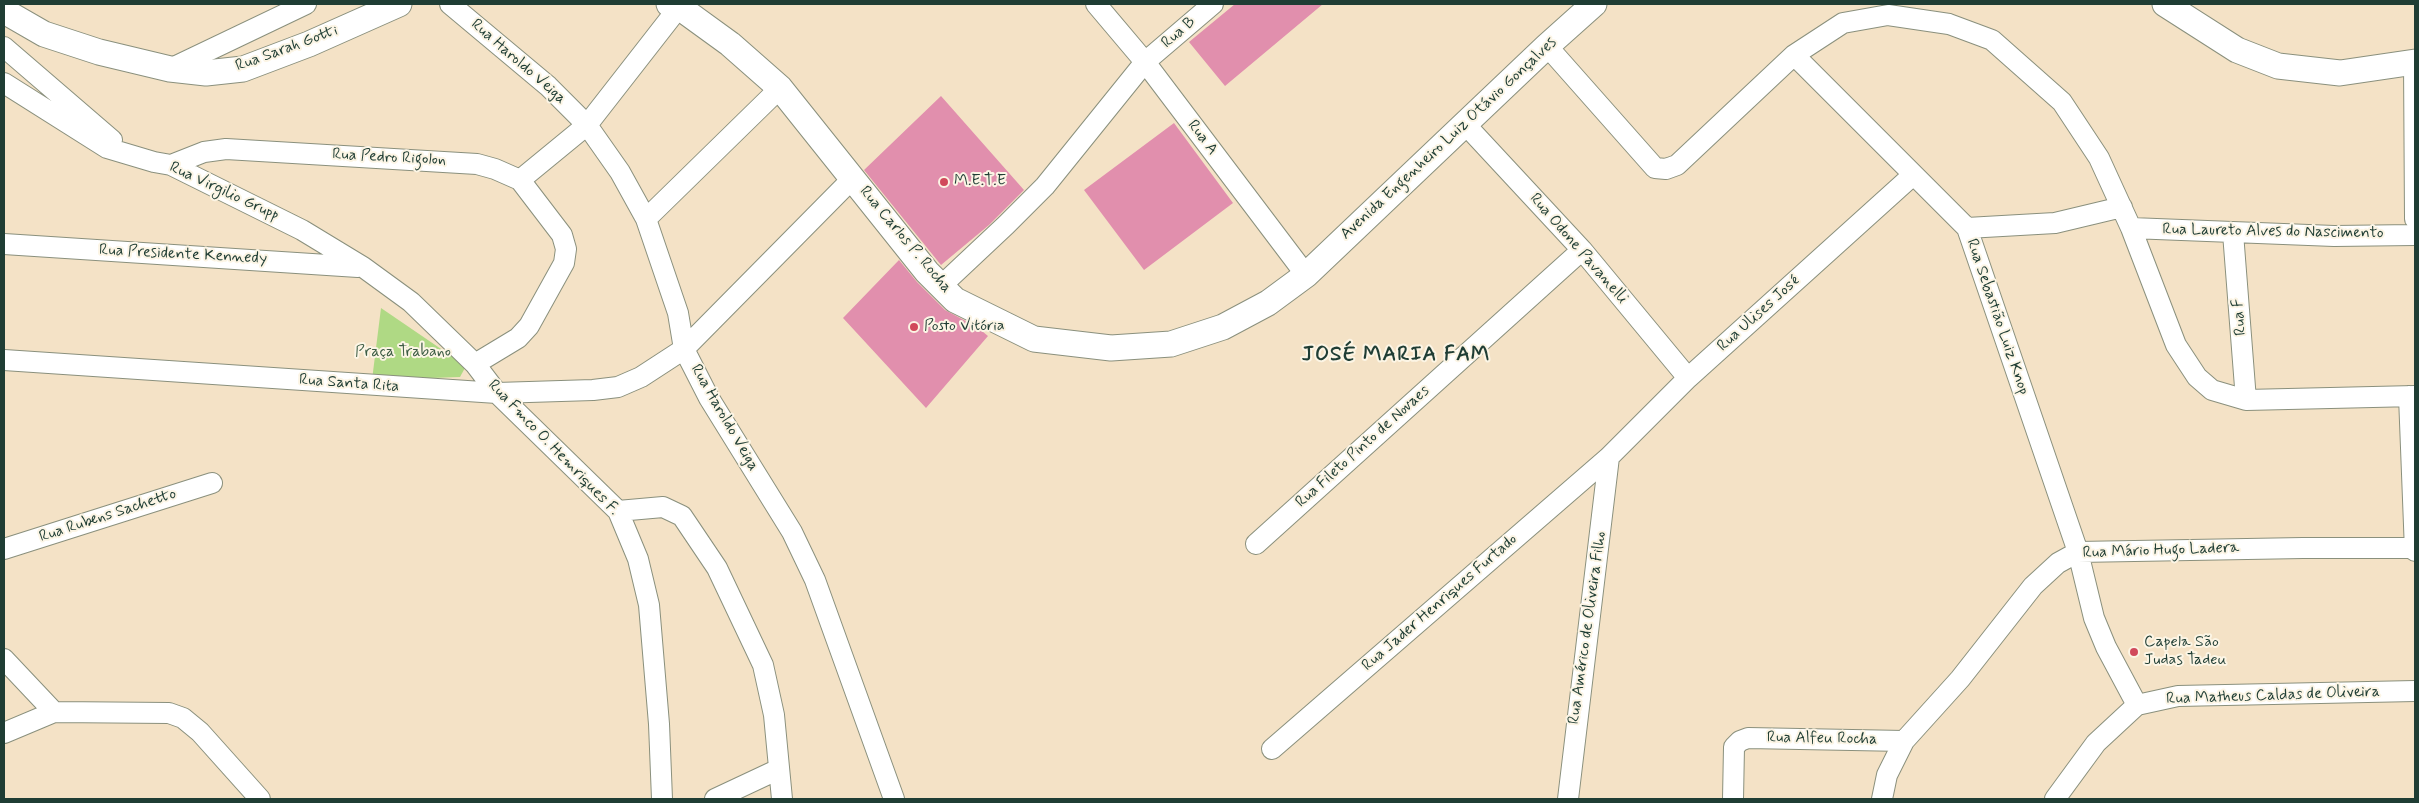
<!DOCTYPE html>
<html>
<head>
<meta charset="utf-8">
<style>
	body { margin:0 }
	#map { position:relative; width:2419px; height:803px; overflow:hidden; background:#f4e2c6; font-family:Mynerve,sans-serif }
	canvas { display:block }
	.frame { position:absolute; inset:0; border:5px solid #1f3d34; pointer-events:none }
</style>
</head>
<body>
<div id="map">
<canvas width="2419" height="803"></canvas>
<div class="frame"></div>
</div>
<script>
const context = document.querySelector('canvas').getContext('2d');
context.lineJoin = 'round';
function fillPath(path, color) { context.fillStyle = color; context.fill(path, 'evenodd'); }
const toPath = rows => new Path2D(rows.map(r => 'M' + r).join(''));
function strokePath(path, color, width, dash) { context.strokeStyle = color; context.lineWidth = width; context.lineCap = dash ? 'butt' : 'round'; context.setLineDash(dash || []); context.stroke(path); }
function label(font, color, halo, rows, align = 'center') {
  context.font = font + ' Mynerve,sans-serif'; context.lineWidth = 4; context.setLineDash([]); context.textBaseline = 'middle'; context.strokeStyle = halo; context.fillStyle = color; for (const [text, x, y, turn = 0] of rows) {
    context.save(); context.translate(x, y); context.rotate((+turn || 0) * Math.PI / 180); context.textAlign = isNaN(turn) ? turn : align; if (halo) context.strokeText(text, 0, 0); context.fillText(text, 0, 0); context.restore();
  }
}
fillPath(toPath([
	[381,308,466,366,460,377,372,380]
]), '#afd984');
fillPath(toPath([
	[1235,4,1323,4,1225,86,1189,42],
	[941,96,1024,190,989,225,941,265,864,170],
	[1174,123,1233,203,1144,270,1084,190],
	[899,260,917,282,945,310,977,327,988,336,926,408,843,318]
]), '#e18fad');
const minor = toPath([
	[450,4,548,86,587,125,620,172,646,219,678,313,684,349,709,398,792,532,815,580,894,799],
	[1096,4,1145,62,1306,275],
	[1547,46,1655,168,1666,169,1677,165,1794,55,1843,23,1888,15,1949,24,1992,40,2062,102,2099,158,2131,228,2176,345,2197,377,2212,390,2246,400,2415,396],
	[4,47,112,140],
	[1794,55,1967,228,2078,552,2094,618,2106,647,2137,705],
	[2414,62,2415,219],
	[170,69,306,4],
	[4,83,107,148,154,162,171,165,302,230,363,267,411,302,475,364,497,393,618,511,638,559,649,605,659,724,662,799],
	[1464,123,1582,250,1688,378],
	[171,165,204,152,226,149,477,164,495,169,520,180,587,125,679,7],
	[646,219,780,88],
	[1967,228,2055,223,2122,207],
	[2131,228,2334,236,2415,235],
	[2233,233,2246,400],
	[4,244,358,267],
	[941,286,1006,225,1045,186,1145,62,1213,4],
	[4,360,497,393,593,390,618,387,641,377,684,349,853,178],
	[475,364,518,338,529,326,564,263,566,249,562,235,520,180],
	[2409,396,2415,551],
	[618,511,663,507,682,516,717,568,763,665,774,715,782,799],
	[1256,544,1582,250],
	[4,549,212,483],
	[4,659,54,712],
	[4,733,54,712,169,713,183,718,200,732,260,799],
	[1272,749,1609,457,1688,378,1913,175],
	[715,799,779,769],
	[1568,799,1609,457],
	[1733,799,1734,747,1740,741,1748,738,1904,741],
	[1882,799,1887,775,1904,741,1960,679,2033,586,2058,563,2078,552,2303,548,2415,548],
	[2055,799,2096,743,2137,705,2178,696,2415,691]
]);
const major = toPath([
	[669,4,679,7,730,44,780,88,927,272,955,300,1034,339,1111,348,1171,344,1223,327,1268,303,1306,275,1547,46,1594,4],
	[2165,4,2237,50,2278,66,2340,73,2415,62],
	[4,11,44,34,99,52,170,69,206,73,243,69,309,44,399,4]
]);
strokePath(minor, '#8a907d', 22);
strokePath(major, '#8a907d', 27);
strokePath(minor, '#fff', 20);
strokePath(major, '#fff', 25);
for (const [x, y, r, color] of [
	[944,182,5,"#d1495b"],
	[914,327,5,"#d1495b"],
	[2134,652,5,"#d1495b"]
]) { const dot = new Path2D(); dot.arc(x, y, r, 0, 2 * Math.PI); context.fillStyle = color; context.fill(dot); strokePath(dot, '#fcf5e5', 2); }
label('16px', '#1f3d34', '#fcf5e5', [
	["Rua B",1179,33,-41],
	["Rua Sarah Gotti",287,49,-20],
	["Rua Haroldo Veiga",518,62,41],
	["Rua A",1202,138,53],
	["Avenida Engenheiro Luiz Otávio Gonçalves",1449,139,-43],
	["Rua Pedro Rigolon",389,158,3],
	["Rua Virgilio Grupp",224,192,25],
	["Rua Laureto Alves do Nascimento",2273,232,1],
	["Rua Carlos P. Rocha",905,240,50],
	["Rua Odone Pavanelli",1578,249,49],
	["Rua Presidente Kennedy",183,255,3],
	["Rua Ulises José",1759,314,-42],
	["Rua Sebastião Luiz Knop",1997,317,71],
	["Rua F",2240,317,-95],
	["Rua Santa Rita",349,384,4],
	["Rua Haroldo Veiga",724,418,60],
	["Rua Fileto Pinto de Novaes",1363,447,-42],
	["Rua Fmco O. Hemriques F.",553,448,46],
	["Rua Rubens Sachetto",108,516,-18],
	["Rua Mário Hugo Ladera",2161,551,-2],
	["Rua Jader Henriques Furtado",1440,603,-41],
	["Rua Américo de Oliveira Filho",1588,628,-82],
	["Rua Matheus Caldas de Oliveira",2273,696,-2],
	["Rua Alfeu Rocha",1822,739,1]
]);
label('16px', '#1f3d34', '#fcf5e5', [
	["M.E.T.E",954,182],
	["Posto Vitória",924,327],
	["Capela São",2144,643],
	["Judas Tadeu",2144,661]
], 'left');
label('16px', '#3c5c44', '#fcf5e5', [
	["Praça Trabano",403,353]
]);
context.letterSpacing = '1px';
label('bold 21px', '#1f3d34', '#fcf5e5', [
	["JOSÉ MARIA FAM",1396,356]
]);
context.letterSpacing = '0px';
</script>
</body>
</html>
